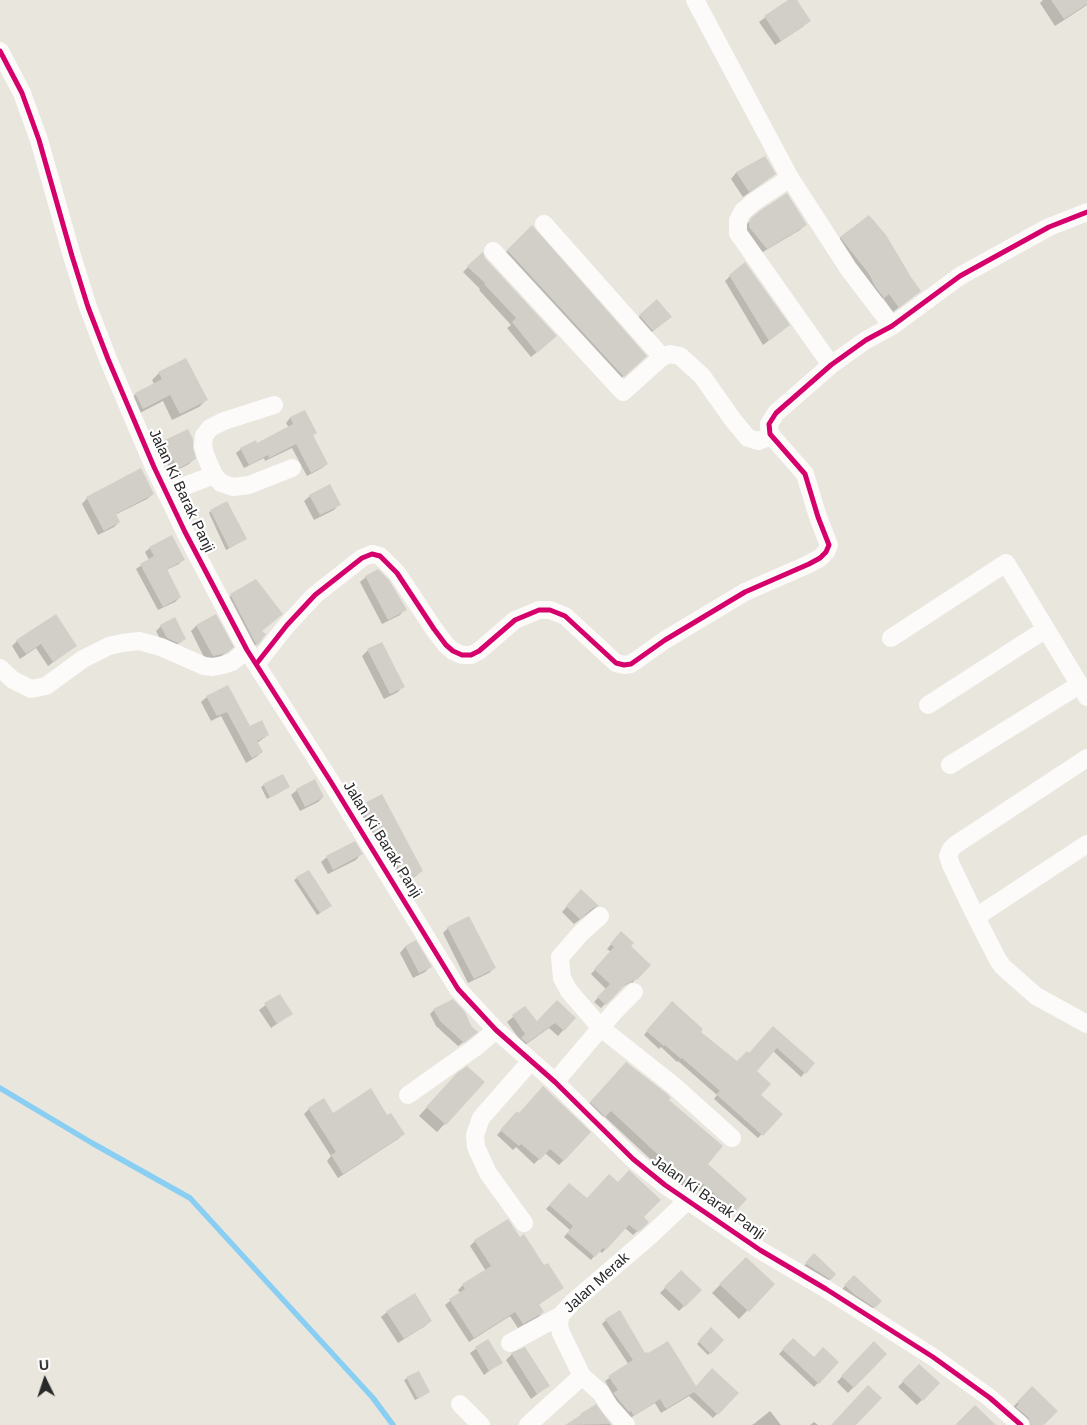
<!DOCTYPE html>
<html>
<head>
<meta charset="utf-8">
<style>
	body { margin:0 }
	#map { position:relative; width:1087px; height:1425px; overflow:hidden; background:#e9e6de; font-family:Arial,sans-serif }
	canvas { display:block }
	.north { position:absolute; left:20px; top:1355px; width:50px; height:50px; -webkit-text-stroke:4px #fff; paint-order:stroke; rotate:356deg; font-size:14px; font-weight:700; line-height:20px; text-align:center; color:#292929 }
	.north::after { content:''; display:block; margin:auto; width:18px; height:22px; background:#292929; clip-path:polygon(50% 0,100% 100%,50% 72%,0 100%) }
</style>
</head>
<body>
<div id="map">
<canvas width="1087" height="1425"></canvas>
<div class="north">U</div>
</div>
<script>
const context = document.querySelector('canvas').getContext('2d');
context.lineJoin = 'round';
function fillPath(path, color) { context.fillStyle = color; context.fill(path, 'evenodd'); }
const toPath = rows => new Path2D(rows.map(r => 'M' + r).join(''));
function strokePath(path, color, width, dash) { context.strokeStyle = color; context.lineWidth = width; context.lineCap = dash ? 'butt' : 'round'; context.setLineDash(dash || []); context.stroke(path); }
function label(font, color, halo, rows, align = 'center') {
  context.font = font + ' Arial,sans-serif'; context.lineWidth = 4.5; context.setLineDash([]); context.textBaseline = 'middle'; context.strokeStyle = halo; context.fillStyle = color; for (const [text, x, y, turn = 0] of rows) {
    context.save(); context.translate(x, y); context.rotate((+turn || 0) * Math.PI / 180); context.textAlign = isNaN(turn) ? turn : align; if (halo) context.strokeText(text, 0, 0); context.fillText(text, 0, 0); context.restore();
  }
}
fillPath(toPath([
	[790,0,795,0,804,26,775,45,759,22],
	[1043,0,1087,0,1087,5,1055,26,1040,3],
	[765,157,775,174,743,197,731,179,736,173],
	[752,219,806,224,800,230,761,253,744,233,746,225],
	[532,227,640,361,618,381,502,256],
	[841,237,910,277,920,291,893,312,883,298,878,302,836,243],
	[468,267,550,341,531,357,507,328,511,325,479,290,480,289,463,272],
	[730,276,783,330,763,345,725,281],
	[657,301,670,317,647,336,634,321],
	[159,373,206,400,199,407,172,420,163,401,136,415,128,401,136,394,154,384,152,380],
	[304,411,316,433,312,436,327,464,322,468,307,476,292,448,265,461,264,458,244,468,236,453,241,449,257,444,289,428,286,423,290,418],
	[164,442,194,459,189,464,172,473,159,447],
	[153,494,147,499,115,515,119,522,114,527,98,535,82,504,87,498],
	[310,496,339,504,334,510,314,520,304,501],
	[211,511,246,539,226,550,209,513],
	[150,548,183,559,179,564,166,570,180,597,175,602,158,610,136,569,149,560,145,552],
	[378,571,405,609,400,615,382,624,360,582,366,577],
	[255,581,261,631,264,635,252,649,226,599],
	[216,616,227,652,220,657,206,661,191,631,196,626],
	[161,626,185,639,172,648,162,643,156,631],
	[17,641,76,646,48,666,36,648,20,659,12,646],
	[381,644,403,686,398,692,384,699,362,656,367,651],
	[207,697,249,728,268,735,257,743,262,752,256,757,246,763,221,716,211,721,201,702],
	[264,785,288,787,267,799,261,787],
	[297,790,323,797,318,802,300,811,291,795],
	[362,806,421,871,416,876,400,885,357,811],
	[361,854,356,860,328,874,321,862,327,857],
	[297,878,328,908,317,915,294,880],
	[576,896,598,906,574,924,562,912],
	[448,928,494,968,489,973,468,983,443,933],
	[621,933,629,947,649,965,632,983,631,982,621,988,601,1008,594,1002,606,989,591,974,611,952,607,949],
	[415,942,430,967,425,972,413,978,400,953,405,947],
	[279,995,291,1014,271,1028,259,1010],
	[525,1007,536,1023,574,1018,558,1036,549,1028,521,1048,520,1040,507,1022],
	[668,1007,737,1063,749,1054,773,1027,813,1063,801,1077,773,1051,755,1071,759,1095,781,1114,758,1138,714,1099,717,1095,678,1061,677,1062,661,1047,659,1049,644,1035],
	[434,1010,472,1036,458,1046,436,1026,430,1014],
	[621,1069,706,1164,745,1199,728,1217,697,1189,690,1196,604,1116,599,1122,585,1108],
	[484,1082,437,1132,419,1116,449,1083],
	[309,1109,332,1114,387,1116,403,1134,398,1139,338,1178,327,1161,331,1156,304,1114],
	[517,1113,589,1133,559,1165,545,1153,534,1164,516,1147,513,1150,497,1135],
	[569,1184,587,1200,648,1222,633,1235,625,1228,602,1253,599,1250,591,1260,564,1237,570,1230,546,1209],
	[519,1239,563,1288,538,1305,543,1312,538,1317,518,1328,510,1316,469,1342,445,1305,460,1293,458,1290,463,1285,486,1271,470,1246,475,1241],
	[815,1255,835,1274,825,1284,801,1269],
	[746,1259,773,1284,739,1319,712,1293],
	[681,1272,700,1290,679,1311,660,1293],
	[854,1277,880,1301,869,1312,840,1291],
	[414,1295,431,1321,425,1326,398,1343,381,1317,387,1312],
	[606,1320,645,1354,696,1387,737,1393,713,1418,689,1396,661,1413,655,1403,627,1420,610,1398,613,1395,605,1381,629,1365,602,1324],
	[711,1329,722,1340,708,1355,697,1344],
	[793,1339,814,1358,838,1362,814,1387,779,1354],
	[487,1341,501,1362,484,1375,470,1353],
	[874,1343,885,1354,848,1393,837,1382],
	[525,1349,548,1386,531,1399,506,1360,512,1354],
	[919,1365,938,1383,917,1405,898,1387],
	[418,1372,429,1392,415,1400,404,1380],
	[1032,1388,1042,1425,1023,1425,1012,1408],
	[595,1406,611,1425,567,1425,581,1415],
	[770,1411,781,1425,752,1425,755,1423],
	[814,1422,818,1425,810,1425]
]), '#0003');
strokePath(toPath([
	[0,1088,92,1143,190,1198,373,1398,393,1425]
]), '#89cef3', 5.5);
fillPath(toPath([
	[788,0,797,0,811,21,781,41,764,16],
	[1051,0,1087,0,1087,4,1064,19],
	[765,156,776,174,749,192,736,172],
	[787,193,807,225,767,249,749,227,749,223,751,218,761,210],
	[869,215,886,235,911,277,921,291,899,308,889,294,884,298,875,286,869,274,840,237],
	[532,225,647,356,624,377,507,250],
	[483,252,485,258,557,336,537,353,512,322,516,318,484,284,485,283,467,266],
	[745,262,790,325,769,341,729,275],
	[657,299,672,317,653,331,639,315],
	[186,358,208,400,180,414,170,395,143,409,135,393,162,379,158,372],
	[305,410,317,433,313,435,328,464,311,473,296,444,269,458,268,455,249,465,240,448,256,440,257,443,293,424,290,417],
	[188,429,193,439,193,448,196,459,178,469,163,441],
	[141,468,154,494,116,514,120,522,104,531,86,497],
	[330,484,341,505,320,515,309,495],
	[227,501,247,539,229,548,210,510],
	[172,535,185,560,167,569,181,597,163,607,140,564,154,556,149,547],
	[378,569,389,580,407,610,388,620,365,576],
	[256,579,283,614,262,631,266,634,257,646,230,594],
	[56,614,77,646,53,662,41,644,26,654,16,640],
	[216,614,234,647,227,653,213,656,196,625],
	[175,617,186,639,178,643,167,638,160,625],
	[382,642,405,687,390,694,367,649],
	[228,685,250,726,262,720,269,735,257,741,263,752,252,758,227,712,217,716,206,696],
	[283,774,290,787,270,798,263,784],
	[315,779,324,797,305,807,296,789],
	[382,794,423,871,406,881,385,843,382,845,374,831,361,805],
	[355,841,363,854,333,870,326,856],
	[309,870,332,906,320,913,296,877],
	[581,889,599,906,593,908,580,919,566,906],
	[469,916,496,968,474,979,447,927],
	[621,931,634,943,631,946,651,965,637,980,636,979,626,984,606,1005,597,997,610,984,594,969,614,947,610,944],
	[416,940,432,967,419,973,405,946],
	[280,994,293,1014,277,1024,264,1003],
	[453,999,465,1012,472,1027,478,1032,464,1043,440,1021,433,1009],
	[557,1000,576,1018,564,1031,555,1023,527,1043,521,1038,525,1034,512,1015,525,1006,537,1021],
	[672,1001,703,1029,701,1032,737,1061,747,1051,749,1053,773,1026,815,1063,806,1074,777,1048,757,1071,771,1084,761,1095,783,1114,763,1136,716,1094,720,1091,682,1058,681,1059,665,1045,664,1046,646,1031],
	[626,1062,666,1093,671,1098,669,1100,723,1146,708,1164,747,1199,735,1212,703,1184,697,1191,611,1111,605,1117,590,1102],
	[467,1066,485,1082,446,1125,426,1107,457,1073],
	[543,1086,591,1132,564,1161,550,1149,540,1160,521,1144,519,1146,500,1130,517,1111,519,1113],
	[371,1088,387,1115,391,1113,405,1134,343,1174,331,1155,336,1152,308,1108,324,1098,333,1113],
	[629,1170,661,1200,644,1217,649,1222,644,1227,638,1232,629,1225,606,1250,603,1248,595,1257,567,1233,573,1226,549,1205,569,1183,587,1198,609,1174,618,1182],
	[508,1219,520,1237,524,1234,544,1265,548,1263,564,1288,539,1304,544,1312,523,1324,515,1312,474,1338,449,1299,465,1289,462,1284,491,1266,474,1240],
	[814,1253,836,1274,831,1280,805,1263],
	[746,1257,775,1284,749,1312,719,1284],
	[681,1270,702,1290,685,1307,664,1287],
	[854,1275,882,1301,875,1308,854,1294,844,1285],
	[415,1293,432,1321,404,1339,386,1311],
	[620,1310,645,1353,647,1352,648,1353,668,1341,696,1386,712,1368,739,1393,718,1415,694,1392,666,1409,660,1399,634,1416,631,1411,629,1412,613,1393,618,1390,608,1376,633,1360,605,1319],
	[711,1327,724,1340,711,1354,698,1341],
	[793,1338,814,1357,823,1347,839,1362,819,1384,782,1349],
	[488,1339,503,1363,489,1371,475,1347],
	[874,1341,887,1354,854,1388,841,1376],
	[525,1347,550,1386,537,1394,511,1353],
	[919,1364,940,1383,923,1401,902,1381],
	[419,1371,430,1392,418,1399,406,1377],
	[868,1385,882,1398,856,1425,831,1425],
	[1032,1386,1058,1411,1044,1425,1031,1425,1028,1417,1016,1407,1019,1404,1017,1402],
	[596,1404,611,1424,565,1425,581,1415,580,1414],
	[975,1405,996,1425,955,1425]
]), '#d2cfc9');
strokePath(toPath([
	[695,0,790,178,848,268,892,326],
	[0,51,22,93,39,140,72,256,88,307,108,359,154,467,185,532,247,650,331,782,458,989,496,1030,555,1082,633,1159,665,1185,760,1250,826,1289,933,1357,990,1398,1021,1425],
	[790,178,755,201,743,211,738,220,738,233,831,365],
	[544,224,662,357],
	[493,251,623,392,662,357,670,354,680,356,702,376,733,420,748,438,758,441,766,438,770,434],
	[274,405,224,421,210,428,204,436,203,446,206,457,214,475,221,483,233,487,249,485,292,468],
	[166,493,214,475],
	[891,638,1006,563,1087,697],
	[257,663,287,625,315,595,362,558,372,554,380,556,397,573,434,629,446,645,453,651,462,655,471,655,479,651,515,620,539,610,550,610,565,616,616,663,624,665,631,664,665,640,745,592,809,564,820,558,826,552,829,545,818,517,805,474,770,434,769,424,776,413,831,365,866,340,892,326,960,276,1049,227,1087,212],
	[0,668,13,680,31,689,46,686,83,659,109,646,122,643,139,641,161,647,204,666,213,667,223,665,232,662,247,650],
	[928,705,1046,629],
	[1087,758,955,845,951,849,948,856,951,865,976,917,998,960,1003,967,1036,996,1087,1024],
	[950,765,1079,685],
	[600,916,581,933,560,957,562,978,569,991,601,1028,673,1085,732,1138],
	[976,917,1087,844],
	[555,1082,615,1011,634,992],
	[408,1095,476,1047,496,1030],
	[524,1223,488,1173,476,1147,475,1135,481,1118,531,1061],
	[510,1343,560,1316],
	[460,1404,481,1425],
	[528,1425,582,1376],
	[626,1425,610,1407,601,1393,582,1376,561,1333,559,1325,560,1316,573,1302,651,1235,687,1201]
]), '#fcfbfa', 18);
strokePath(toPath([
	[0,51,22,93,39,140,72,256,88,307,108,359,154,467,185,532,247,650,331,782,458,989,496,1030,555,1082,633,1159,665,1185,760,1250,826,1289,933,1357,990,1398,1021,1425],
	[257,663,287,625,315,595,362,558,372,554,380,556,397,573,434,629,446,645,453,651,462,655,471,655,479,651,515,620,539,610,550,610,565,616,616,663,624,665,631,664,665,640,745,592,809,564,820,558,826,552,829,545,818,517,805,474,770,434,769,424,776,413,831,365,866,340,892,326,960,276,1049,227,1087,212]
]), '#d6006c', 5);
label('15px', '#292929', '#fff', [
	["Jalan Ki Barak Panji",181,491,65],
	["Jalan Ki Barak Panji",382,840,58],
	["Jalan Ki Barak Panji",708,1198,35],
	["Jalan Merak",597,1283,-42]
]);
</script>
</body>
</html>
